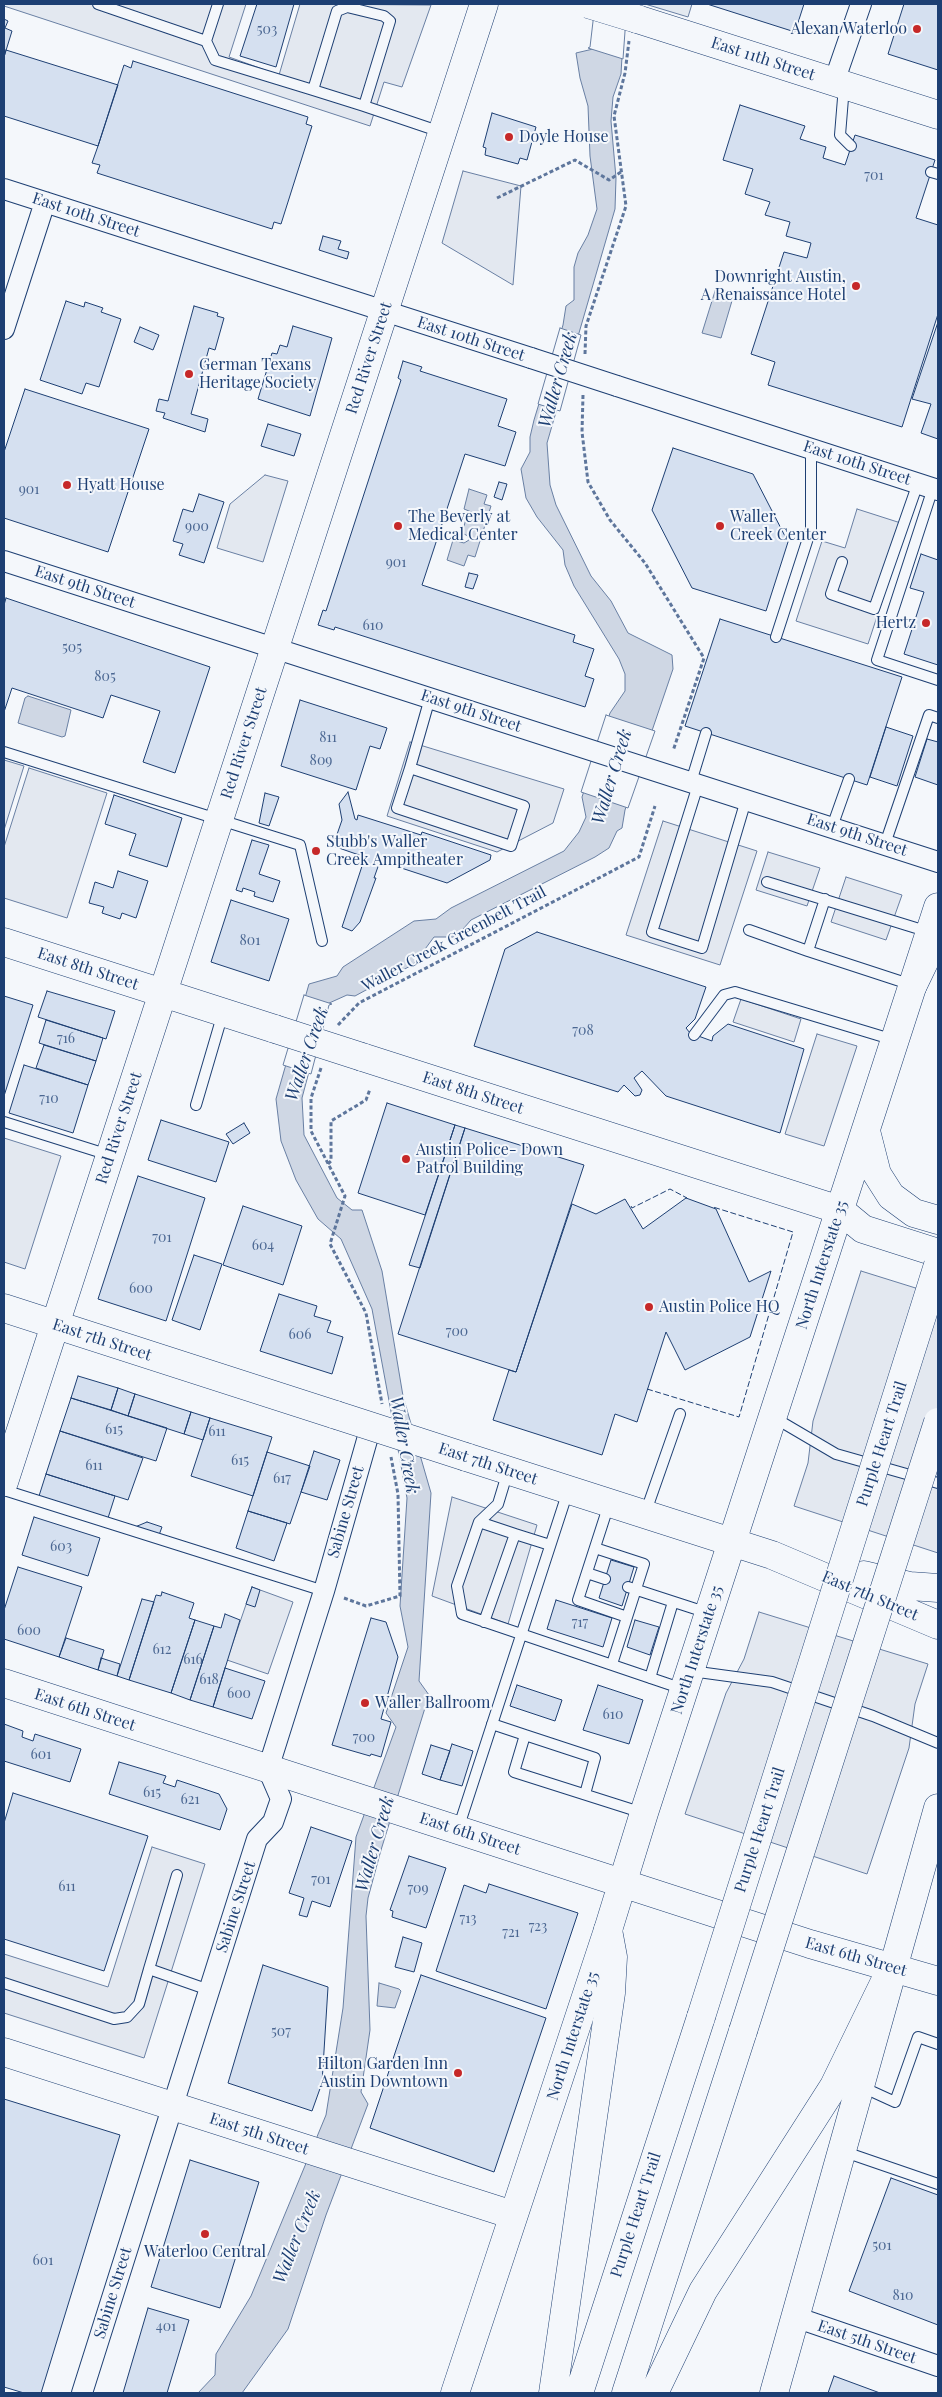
<!DOCTYPE html>
<html>
<head>
<meta charset="utf-8">
<style>
	body { margin:0 }
	#map { position:relative; width:942px; height:2397px; overflow:hidden; background:#f4f7fb; font-family:"Playfair Display",serif }
	canvas { display:block }
	.frame { position:absolute; inset:0; border:5px solid #1d3f73; pointer-events:none }
</style>
</head>
<body>
<div id="map">
<canvas width="942" height="2397"></canvas>
<div class="frame"></div>
</div>
<script>
const context = document.querySelector('canvas').getContext('2d');
context.lineJoin = 'round';
function fillPath(path, color) { context.fillStyle = color; context.fill(path, 'evenodd'); }
const toPath = rows => new Path2D(rows.map(r => 'M' + r).join(''));
function strokePath(path, color, width, dash) { context.strokeStyle = color; context.lineWidth = width; context.lineCap = dash ? 'butt' : 'round'; context.setLineDash(dash || []); context.stroke(path); }
function label(font, color, halo, rows, align = 'center') {
  context.font = font + ' "Playfair Display",serif'; context.lineWidth = 4; context.setLineDash([]); context.textBaseline = 'middle'; context.strokeStyle = halo; context.fillStyle = color; for (const [text, x, y, turn = 0] of rows) {
    context.save(); context.translate(x, y); context.rotate((+turn || 0) * Math.PI / 180); context.textAlign = isNaN(turn) ? turn : align; if (halo) context.strokeText(text, 0, 0); context.fillText(text, 0, 0); context.restore();
  }
}
const green = toPath([
	[645,4,692,4,688,17,645,4]
]);
fillPath(green, '#e3e9f0');
strokePath(green, '#687fa3', 1);
const parking = toPath([
	[4,4,246,4,229,57,279,75,300,4,431,5,402,87,384,82,370,126,4,6,4,4],
	[463,171,521,186,513,285,442,243,463,171],
	[265,475,288,481,263,562,217,548,230,504,265,475],
	[857,509,907,525,868,644,796,621,822,541,845,548,857,509],
	[410,742,564,789,553,823,497,852,387,816,410,742],
	[4,760,24,766,4,830,4,760],
	[29,768,107,793,67,918,4,898,4,847,29,768],
	[663,821,757,851,720,965,626,935,663,821],
	[768,852,820,868,807,906,756,890,768,852],
	[846,877,902,895,886,940,831,922,846,877],
	[741,999,801,1019,794,1042,733,1022,741,999],
	[817,1034,857,1046,824,1146,785,1134,817,1034],
	[4,1138,61,1156,25,1269,4,1262,4,1138],
	[861,1271,938,1295,938,1553,794,1506,808,1463,813,1421,861,1271],
	[452,1497,537,1525,508,1624,432,1596,452,1497],
	[252,1587,293,1602,268,1674,227,1660,252,1587],
	[759,1612,928,1664,915,1704,909,1748,867,1874,685,1814,726,1693,744,1659,759,1612],
	[152,1847,205,1864,144,2058,4,2013,4,1954,108,1987,152,1847]
]);
fillPath(parking, '#e3e8f0');
strokePath(parking, '#687fa3', 1);
const water = toPath([
	[625,4,621,74,613,97,611,121,616,178,615,209,547,443,550,485,556,505,591,576,611,601,628,633,672,655,673,669,625,810,622,828,617,831,609,848,595,857,471,920,456,937,434,937,414,964,355,996,347,995,327,1004,302,1098,304,1135,337,1198,352,1210,362,1210,382,1271,403,1396,431,1493,419,1681,429,1695,381,1850,368,1898,366,1916,370,2030,361,2092,368,2104,326,2215,288,2329,242,2393,198,2393,215,2375,216,2354,251,2296,326,2115,343,2008,356,1837,396,1727,386,1713,408,1647,400,1606,407,1498,372,1309,341,1239,318,1219,296,1180,281,1141,276,1099,309,984,337,976,343,967,414,921,436,919,451,908,564,851,579,832,586,817,582,797,610,713,625,691,625,674,619,659,574,586,565,565,563,550,537,517,526,498,521,469,530,452,530,437,534,420,563,325,566,306,574,300,574,267,578,253,588,235,597,209,590,156,588,106,580,78,576,53,593,49,625,4],
	[716,288,734,294,721,338,702,333,716,288],
	[469,489,487,495,484,504,491,506,475,557,468,555,464,566,447,560,453,540,464,543,469,540,468,536,462,533,466,519,472,520,475,516,474,513,464,509,469,489],
	[28,696,71,710,65,736,62,737,18,723,25,698,28,696],
	[379,1983,399,1989,401,1991,395,2008,377,2006,379,1983]
]);
fillPath(water, '#cfd7e4');
strokePath(water, '#687fa3', 1);
const pier = toPath([
	[627,4,623,59,588,48,590,47,594,13,627,4],
	[560,328,581,335,560,411,538,404,560,328],
	[606,715,655,731,628,808,581,792,606,715],
	[304,995,332,1004,329,1005,311,1074,283,1065,304,995]
]);
fillPath(pier, '#f4f7fb');
strokePath(pier, '#687fa3', 1);
const building = toPath([
	[257,4,294,4,276,67,240,56,257,4],
	[707,4,804,4,795,32,707,4],
	[904,4,938,4,938,70,888,54,904,4],
	[4,19,8,21,5,28,12,31,4,57,4,19],
	[6,50,118,85,98,146,4,116,4,57,6,50],
	[133,61,308,117,306,124,312,126,281,224,274,222,272,229,97,173,100,165,92,163,98,146,124,65,131,68,133,61],
	[740,105,805,126,800,139,826,147,823,158,845,165,855,135,935,160,916,218,938,225,938,314,902,427,768,385,775,362,751,354,784,252,807,258,811,243,786,236,790,222,765,215,770,202,745,194,753,169,723,160,740,105],
	[492,113,536,127,527,160,520,158,518,164,485,155,486,148,483,147,492,113],
	[323,236,341,241,338,249,349,252,347,259,319,250,323,236],
	[66,301,84,307,85,302,103,308,101,312,121,319,99,387,86,383,82,394,40,380,66,301],
	[194,306,218,313,217,316,224,318,215,350,209,348,191,414,208,419,205,432,163,418,165,413,156,411,159,399,168,401,194,306],
	[938,322,938,439,921,433,931,404,912,399,938,322],
	[293,326,332,338,310,416,258,399,272,353,277,354,280,345,287,347,293,326],
	[140,327,159,335,153,350,134,342,140,327],
	[403,361,422,367,420,371,507,399,498,426,516,432,505,466,465,454,422,585,575,635,573,642,594,649,585,676,594,679,585,707,335,627,334,630,318,625,323,610,326,611,401,380,398,378,403,361],
	[25,389,149,429,108,552,4,518,4,452,25,389],
	[268,424,301,434,294,456,261,446,268,424],
	[673,448,753,474,788,542,766,611,692,588,652,510,673,448],
	[499,482,507,484,502,500,494,497,499,482],
	[199,494,224,502,204,563,179,555,183,544,173,541,183,509,193,512,199,494],
	[921,554,938,560,938,665,904,654,924,592,910,588,921,554],
	[469,573,478,575,473,589,465,587,469,573],
	[6,598,210,667,175,773,143,762,160,711,111,695,103,718,12,688,4,712,4,605,6,598],
	[720,619,902,677,867,785,685,726,720,619],
	[300,700,387,728,380,749,370,746,356,790,281,766,300,700],
	[886,727,913,736,897,786,870,777,886,727],
	[927,739,938,742,938,785,915,777,927,739],
	[348,792,355,819,357,820,358,815,421,835,422,832,491,855,490,860,447,883,380,861,374,878,376,878,360,922,352,931,342,927,365,857,333,846,342,820,339,804,348,792],
	[265,793,279,797,269,826,259,823,265,793],
	[114,795,182,818,167,867,129,855,136,834,105,824,114,795],
	[252,840,269,845,259,874,280,881,273,902,254,896,255,892,243,888,242,892,236,890,252,840],
	[118,871,148,881,136,918,122,913,120,919,102,913,104,907,89,903,95,882,113,888,118,871],
	[231,900,289,919,269,981,211,962,231,900],
	[537,932,706,987,695,1019,686,1028,690,1033,712,1041,713,1036,728,1024,804,1049,780,1133,666,1096,642,1071,634,1078,642,1090,640,1095,635,1096,624,1085,618,1092,474,1046,505,949,537,932],
	[47,991,115,1011,106,1039,38,1017,47,991],
	[4,996,33,1005,4,1096,4,996],
	[46,1020,103,1038,96,1061,39,1043,46,1020],
	[44,1045,96,1061,88,1085,36,1068,44,1045],
	[24,1065,88,1085,73,1133,9,1113,24,1065],
	[387,1103,455,1125,425,1215,358,1193,387,1103],
	[161,1120,229,1142,216,1182,148,1160,161,1120],
	[244,1123,250,1133,233,1144,226,1134,244,1123],
	[455,1125,465,1128,420,1268,409,1265,455,1125],
	[465,1128,584,1165,516,1372,398,1334,465,1128],
	[138,1176,205,1198,166,1321,98,1299,138,1176],
	[686,1198,716,1209,749,1282,771,1271,750,1337,685,1370,666,1332,637,1422,615,1414,602,1455,493,1420,509,1370,516,1372,572,1204,596,1214,625,1199,643,1229,686,1198],
	[243,1206,302,1226,283,1285,223,1265,243,1206],
	[194,1255,222,1264,200,1330,172,1320,194,1255],
	[279,1294,317,1306,314,1316,331,1321,327,1332,343,1337,332,1374,260,1351,279,1294],
	[78,1376,118,1388,111,1410,71,1398,78,1376],
	[118,1388,135,1394,128,1416,111,1410,118,1388],
	[135,1394,191,1412,184,1434,128,1416,135,1394],
	[71,1398,167,1428,156,1461,60,1431,71,1398],
	[191,1412,210,1418,203,1440,184,1434,191,1412],
	[210,1418,272,1437,253,1496,191,1476,210,1418],
	[60,1431,143,1458,128,1500,46,1474,60,1431],
	[314,1451,340,1460,327,1500,301,1492,314,1451],
	[267,1452,310,1466,290,1524,248,1511,267,1452],
	[46,1474,115,1496,108,1518,39,1496,46,1474],
	[248,1511,287,1523,274,1561,236,1548,248,1511],
	[34,1517,100,1538,88,1576,22,1555,34,1517],
	[147,1522,162,1527,159,1535,135,1527,147,1522],
	[611,1560,634,1567,622,1606,599,1598,611,1560],
	[18,1567,82,1587,59,1657,4,1639,4,1610,18,1567],
	[252,1587,260,1590,255,1607,246,1604,252,1587],
	[162,1592,194,1603,189,1618,195,1620,171,1693,129,1680,156,1595,161,1596,162,1592],
	[142,1599,154,1602,129,1680,117,1676,142,1599],
	[556,1600,612,1618,603,1647,547,1629,556,1600],
	[225,1614,240,1620,213,1707,190,1700,214,1626,221,1628,225,1614],
	[371,1618,386,1622,398,1657,381,1719,391,1722,381,1757,371,1754,370,1756,332,1745,371,1618],
	[195,1620,214,1626,190,1700,171,1693,195,1620],
	[635,1620,659,1627,650,1655,627,1647,635,1620],
	[66,1638,104,1650,98,1670,59,1657,66,1638],
	[101,1658,120,1664,117,1676,98,1670,101,1658],
	[225,1668,265,1681,252,1719,213,1707,225,1668],
	[517,1685,562,1700,555,1721,510,1706,517,1685],
	[598,1685,643,1700,629,1744,583,1730,598,1685],
	[4,1724,23,1731,22,1737,33,1741,35,1734,81,1749,70,1782,4,1761,4,1724],
	[452,1744,473,1751,462,1786,440,1780,452,1744],
	[431,1745,450,1751,440,1780,422,1774,431,1745],
	[119,1762,166,1776,163,1783,175,1787,177,1780,219,1794,227,1809,220,1830,109,1794,119,1762],
	[13,1793,148,1836,104,1971,4,1939,4,1823,13,1793],
	[311,1827,352,1841,330,1907,312,1901,307,1917,299,1915,304,1898,289,1893,311,1827],
	[409,1856,446,1868,426,1928,392,1917,393,1911,390,1910,409,1856],
	[489,1884,578,1913,546,2009,436,1971,464,1885,486,1893,489,1884],
	[403,1937,422,1943,414,1972,395,1967,403,1937],
	[263,1965,328,1987,322,2083,312,2111,228,2083,263,1965],
	[421,1975,546,2018,494,2172,370,2128,421,1975],
	[4,2099,120,2135,41,2393,24,2393,4,2387,4,2099],
	[190,2160,259,2182,220,2308,151,2287,190,2160],
	[891,2178,938,2195,938,2325,849,2291,891,2178],
	[148,2308,189,2320,167,2393,123,2393,148,2308],
	[834,2376,880,2393,828,2393,834,2376]
]);
fillPath(building, '#d5e0f0');
strokePath(building, '#1d3f73', 1);
const lane = toPath([
	[98,4,206,41,215,60,313,90,364,106,390,21,384,16,347,7,337,11,313,90],
	[206,41,218,4],
	[844,86,840,135,851,146],
	[364,106,441,132],
	[931,172,938,174],
	[933,488,877,660,938,680],
	[842,562,831,594,874,609,918,483],
	[776,637,811,529,811,448],
	[4,752,300,845,322,941],
	[410,768,397,808,511,846,524,806,410,768,430,698],
	[691,782,706,733],
	[698,785,652,932,702,948,746,800],
	[832,827,849,779],
	[885,844,929,715,938,718],
	[767,882,929,932],
	[825,899,808,951,912,985],
	[749,930,808,951],
	[694,1035,724,995,735,992,894,1040],
	[196,1105,223,1013],
	[4,1122,109,1155],
	[773,1417,836,1454,938,1483],
	[508,1471,498,1504,479,1522,457,1586,462,1614,683,1689],
	[4,1490,324,1591],
	[609,1504,578,1600,627,1617],
	[645,1514,680,1414],
	[479,1522,515,1534,484,1622],
	[515,1534,550,1545],
	[595,1548,644,1564,612,1664],
	[587,1573,605,1579],
	[628,1587,708,1613],
	[691,1671,772,1682,873,1716,938,1743],
	[650,1678,673,1602],
	[492,1724,525,1735],
	[585,1794,595,1758,525,1735,514,1772,643,1813],
	[458,1829,568,1491],
	[149,1969,177,1875],
	[4,1983,114,2019,127,2017,139,2004,149,1969,209,1990],
	[860,2086,895,2102,918,2037,938,2044],
	[842,2151,938,2184]
]);
const street = toPath([
	[834,82,861,4],
	[4,189,531,358],
	[4,329,45,202],
	[617,386,938,490],
	[4,561,938,862],
	[795,2317,938,2366],
	[82,2393,257,1839,273,1822,281,1799,268,1769,324,1591,371,1426]
]);
const secondary = toPath([
	[637,19,938,115],
	[4,942,275,1029],
	[362,1057,840,1210,863,1229,938,1253],
	[866,1131,877,1174,891,1196,914,1213,938,1220],
	[4,1308,336,1415],
	[466,1457,772,1555,938,1625],
	[4,1482,484,4],
	[864,1575,910,1586,938,1588],
	[4,1683,810,1944,938,1981],
	[4,2052,513,2215],
	[455,2393,608,1930,644,1813,938,907],
	[774,2393,938,1808]
]);
const highway = toPath([
	[913,985,938,933],
	[553,2393,611,1993,613,1957,608,1930],
	[579,2393,701,2017],
	[626,2393,743,2031],
	[654,2393,703,2291,834,2086,892,1967]
]);
strokePath(lane, '#1d3f73', 12);
strokePath(street, '#1d3f73', 22);
strokePath(secondary, '#1d3f73', 29);
strokePath(highway, '#1d3f73', 29);
strokePath(toPath([
	[689,5,689,4],
	[497,198,575,160,609,180,621,172],
	[585,354,586,326,626,206,614,116,625,73,629,41],
	[583,395,582,432,588,482,610,520,645,563,704,658,673,751],
	[338,1025,359,1003,639,857,655,806],
	[321,1068,311,1098,311,1131,345,1196,330,1244,366,1313,382,1404],
	[328,1164,331,1161,331,1121,366,1100,370,1089],
	[344,1598,366,1606,400,1596,398,1494,391,1457]
]), '#5e769c', 3, [4, 2.5]);
strokePath(lane, '#f4f7fb', 10);
strokePath(street, '#f4f7fb', 20);
strokePath(secondary, '#f4f7fb', 28);
strokePath(highway, '#f4f7fb', 28);
const streetBridge = toPath([
	[531,358,617,386]
]);
const secondaryBridge = toPath([
	[588,4,637,19],
	[275,1029,362,1057],
	[336,1415,466,1457]
]);
const highwayBridge = toPath([
	[701,2017,938,1265],
	[743,2031,938,1422]
]);
strokePath(streetBridge, '#1d3f73', 22, []);
strokePath(secondaryBridge, '#1d3f73', 29, []);
strokePath(highwayBridge, '#1d3f73', 29, []);
strokePath(streetBridge, '#f4f7fb', 20);
strokePath(secondaryBridge, '#f4f7fb', 28);
strokePath(highwayBridge, '#f4f7fb', 28);
strokePath(toPath([
	[631,1206,632,1208,670,1189,687,1198],
	[647,1389,739,1417,793,1232,713,1207]
]), '#1d3f73', 1, [6, 2.5]);
for (const [x, y, r, color] of [
	[917,29,5,"#c62828"],
	[509,137,5,"#c62828"],
	[856,286,5,"#c62828"],
	[189,374,5,"#c62828"],
	[67,485,5,"#c62828"],
	[398,526,5,"#c62828"],
	[720,526,5,"#c62828"],
	[926,623,5,"#c62828"],
	[316,851,5,"#c62828"],
	[406,1159,5,"#c62828"],
	[649,1307,5,"#c62828"],
	[365,1703,5,"#c62828"],
	[458,2073,5,"#c62828"],
	[205,2234,5,"#c62828"]
]) { const dot = new Path2D(); dot.arc(x, y, r, 0, 2 * Math.PI); context.fillStyle = color; context.fill(dot); strokePath(dot, '#f4f7fb', 2); }
label('14px', '#4b6792', null, [
	["503",267,30],
	["701",874,176],
	["901",29,490],
	["900",197,527],
	["901",396,563],
	["610",373,626],
	["505",72,648],
	["805",105,677],
	["811",328,738],
	["809",321,761],
	["801",250,941],
	["708",583,1031],
	["716",66,1039],
	["710",49,1099],
	["701",162,1238],
	["604",263,1246],
	["600",141,1289],
	["700",457,1332],
	["606",300,1335],
	["615",114,1430],
	["611",217,1432],
	["615",240,1461],
	["611",94,1466],
	["617",282,1479],
	["603",61,1547],
	["717",580,1623],
	["600",29,1631],
	["612",162,1650],
	["616",193,1660],
	["618",209,1680],
	["600",239,1694],
	["610",613,1715],
	["700",364,1738],
	["601",41,1755],
	["615",152,1793],
	["621",190,1800],
	["701",321,1880],
	["611",67,1887],
	["709",418,1889],
	["713",468,1919],
	["723",538,1927],
	["721",511,1933],
	["507",281,2032],
	["501",882,2246],
	["601",43,2261],
	["810",903,2296],
	["401",166,2327]
]);
label('16px', '#1d3f73', '#f4f7fb', [
	["Alexan Waterloo",907,29,"right"],
	["Doyle House",519,137],
	["Downright Austin,",846,277,"right"],
	["A Renaissance Hotel",846,295,"right"],
	["German Texans",199,365],
	["Heritage Society",199,383],
	["Hyatt House",77,485],
	["The Beverly at",408,517],
	["Medical Center",408,535],
	["Waller",730,517],
	["Creek Center",730,535],
	["Hertz",916,623,"right"],
	["Stubb's Waller",326,842],
	["Creek Ampitheater",326,860],
	["Austin Police- Down",416,1150],
	["Patrol Building",416,1168],
	["Austin Police HQ",659,1307],
	["Waller Ballroom",375,1703],
	["Hilton Garden Inn",448,2064,"right"],
	["Austin Downtown",448,2082,"right"],
	["Waterloo Central",205,2252,"center"]
], 'left');
label('16px', '#1d3f73', '#f4f7fb', [
	["East 11th Street",763,59,18],
	["East 10th Street",86,215,18],
	["East 10th Street",471,339,18],
	["Red River Street",369,358,-72],
	["East 10th Street",857,463,18],
	["East 9th Street",85,587,18],
	["East 9th Street",471,711,18],
	["Red River Street",244,743,-72],
	["East 9th Street",857,835,18],
	["Waller Creek Greenbelt Trail",454,939,-28],
	["East 8th Street",88,969,18],
	["East 8th Street",473,1093,18],
	["Red River Street",119,1128,-72],
	["North Interstate 35",822,1265,-72],
	["East 7th Street",102,1340,18],
	["Purple Heart Trail",882,1444,-72],
	["East 7th Street",488,1464,18],
	["Sabine Street",346,1512,-74],
	["East 7th Street",870,1596,23],
	["North Interstate 35",697,1650,-72],
	["East 6th Street",85,1710,18],
	["Purple Heart Trail",760,1830,-72],
	["East 6th Street",470,1834,18],
	["Sabine Street",236,1907,-72],
	["East 6th Street",856,1957,16],
	["North Interstate 35",573,2036,-72],
	["East 5th Street",259,2134,18],
	["Purple Heart Trail",636,2215,-72],
	["Sabine Street",113,2293,-73],
	["East 5th Street",867,2342,19]
]);
label('italic 18px', '#1d3f73', '#f4f7fb', [
	["Waller Creek",558,380,-74],
	["Waller Creek",612,777,-73],
	["Waller Creek",307,1054,-71],
	["Waller Creek",404,1445,80],
	["Waller Creek",375,1844,-74],
	["Waller Creek",297,2237,-68]
]);
</script>
</body>
</html>
